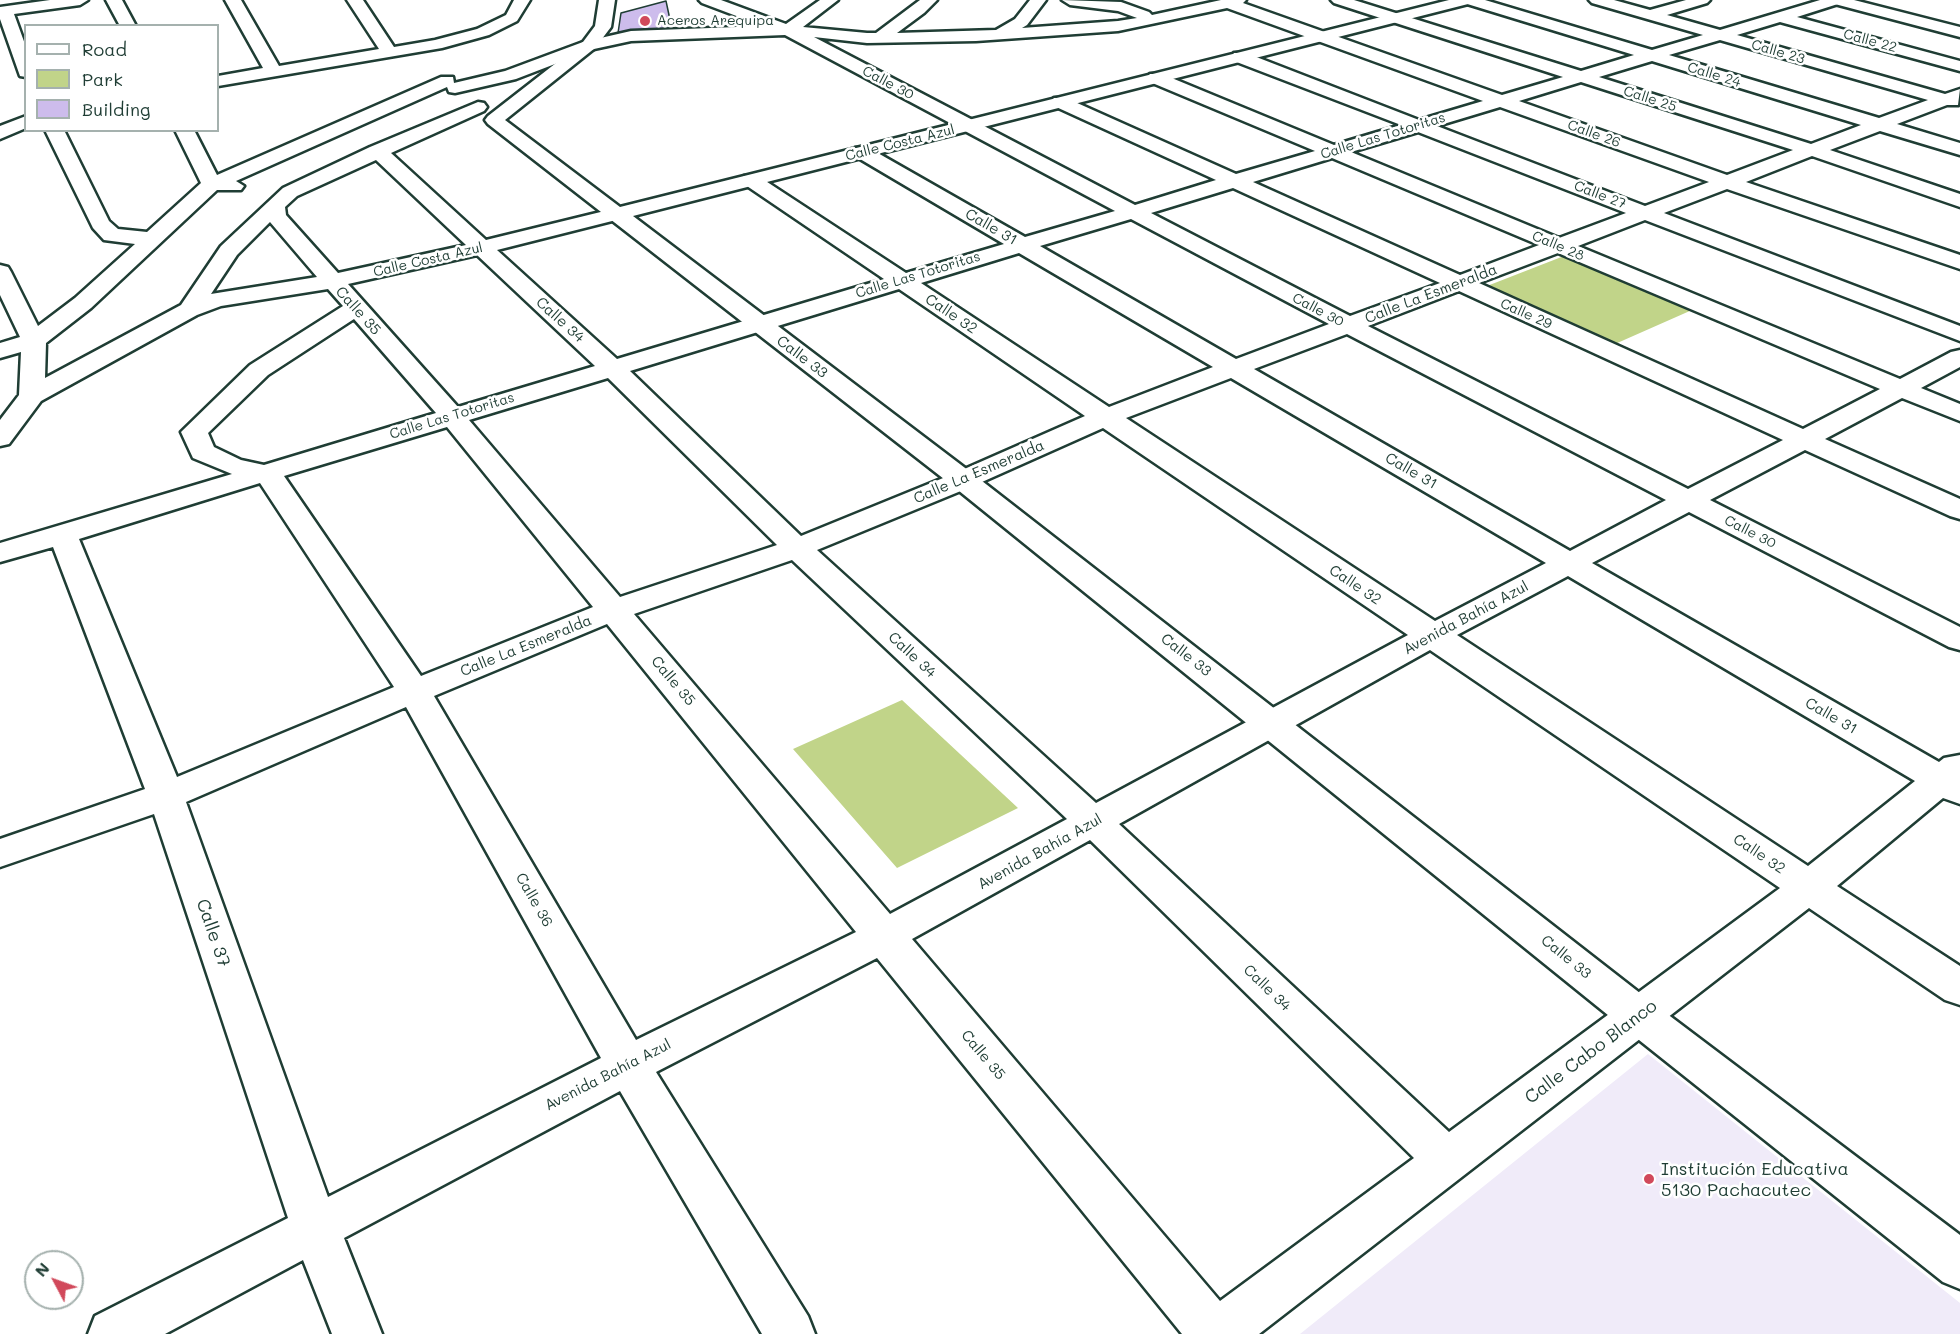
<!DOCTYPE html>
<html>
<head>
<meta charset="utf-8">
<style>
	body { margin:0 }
	#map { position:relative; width:1960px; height:1334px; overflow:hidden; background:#fff; font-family:Mali,sans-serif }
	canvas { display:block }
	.legend { position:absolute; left:24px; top:24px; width:195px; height:108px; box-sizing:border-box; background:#fff; border:2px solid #a5b1ae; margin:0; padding:8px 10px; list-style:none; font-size:18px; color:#1f3d34 }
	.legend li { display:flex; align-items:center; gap:12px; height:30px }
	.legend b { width:30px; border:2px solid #a5b1ae }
	.north { position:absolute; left:24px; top:1250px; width:60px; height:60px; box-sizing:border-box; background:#fff; border:2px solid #a5b1ae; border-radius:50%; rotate:311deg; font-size:16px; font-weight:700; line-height:24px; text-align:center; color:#1f3d34 }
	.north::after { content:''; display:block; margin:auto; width:21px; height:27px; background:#d1495b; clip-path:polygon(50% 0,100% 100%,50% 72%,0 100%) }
</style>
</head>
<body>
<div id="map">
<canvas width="1960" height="1334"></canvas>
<ul class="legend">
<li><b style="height:8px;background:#fff"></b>Road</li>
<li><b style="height:16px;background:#c1d489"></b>Park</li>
<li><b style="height:16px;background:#cdbcec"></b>Building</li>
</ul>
<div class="north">N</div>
</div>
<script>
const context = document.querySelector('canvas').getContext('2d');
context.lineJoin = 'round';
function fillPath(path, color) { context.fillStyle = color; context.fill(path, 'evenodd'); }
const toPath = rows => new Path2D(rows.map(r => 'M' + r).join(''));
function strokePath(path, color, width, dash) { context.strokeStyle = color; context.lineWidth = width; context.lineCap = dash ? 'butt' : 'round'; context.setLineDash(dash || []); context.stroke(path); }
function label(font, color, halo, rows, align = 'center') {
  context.font = font + ' Mali,sans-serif'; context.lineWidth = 5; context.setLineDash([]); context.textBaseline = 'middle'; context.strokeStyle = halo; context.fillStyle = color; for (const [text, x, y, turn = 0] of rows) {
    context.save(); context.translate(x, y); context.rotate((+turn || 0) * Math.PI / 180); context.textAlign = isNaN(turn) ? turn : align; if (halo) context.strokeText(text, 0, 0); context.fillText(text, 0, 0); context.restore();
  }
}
fillPath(toPath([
	[1648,1054,1960,1303,1960,1334,1300,1334]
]), '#f0ebf9');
fillPath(toPath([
	[1564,256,1692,310,1615,344,1487,286],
	[902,700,1018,808,897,868,793,749]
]), '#c1d489');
const building = toPath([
	[666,1,672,29,618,33,621,13,666,1]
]);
fillPath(building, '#cdbcec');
strokePath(building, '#1f3d34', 1.5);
const street = toPath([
	[50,0,88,0,80,5,14,14,26,47,26,77,20,76,0,19,0,7,50,0],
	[106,0,122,0,136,26,120,26,106,0],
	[225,0,241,0,279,66,379,49,347,0,363,0,394,47,435,40,477,29,506,15,514,0,530,0,517,21,489,35,442,48,218,86,218,76,263,68,225,0],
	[699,0,721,0,786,24,820,0,838,0,803,27,867,33,876,33,920,0,937,0,924,13,897,33,996,30,1015,19,1030,0,1046,0,1027,25,1022,28,1118,21,1137,18,1118,11,1070,5,1062,0,1121,2,1149,12,1152,15,1221,0,1246,0,1243,3,1502,95,1563,77,1334,3,1331,0,1354,0,1581,71,1634,55,1464,3,1461,0,1485,0,1652,50,1703,35,1592,3,1589,0,1614,0,1650,10,1686,0,1710,0,1707,3,1667,15,1720,30,1820,0,1844,0,1841,3,1797,17,1960,61,1960,71,1780,22,1737,35,1945,94,1960,89,1958,105,1947,105,1897,124,1960,143,1960,155,1880,131,1830,150,1960,194,1960,207,1812,156,1746,182,1960,255,1960,269,1727,189,1664,213,1960,326,1960,341,1645,220,1578,246,1900,379,1951,352,1960,350,1960,367,1921,388,1960,404,1960,421,1902,398,1825,439,1960,499,1960,519,1950,516,1805,450,1710,500,1960,627,1960,650,1949,647,1689,512,1592,563,1939,762,1944,758,1960,755,1960,804,1943,798,1837,886,1960,966,1960,1005,1945,1000,1809,908,1259,1334,1182,1334,877,958,656,1072,808,1316,815,1334,762,1334,620,1091,344,1238,382,1334,332,1334,303,1260,165,1334,88,1334,95,1316,288,1218,154,814,0,867,0,839,145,789,53,547,0,562,0,543,232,474,193,458,181,432,250,365,343,306,328,289,221,306,197,315,41,401,9,444,0,446,0,420,19,395,21,352,0,358,0,343,20,337,0,295,0,265,8,267,11,272,38,326,75,298,135,244,104,240,93,228,45,130,64,130,109,221,118,229,147,232,201,183,175,130,194,130,217,175,441,77,453,77,454,83,505,71,583,42,631,31,763,26,702,3,699,0],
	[1227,8,1483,101,1419,120,1246,53,1234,53,1232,57,1234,61,1401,125,1334,145,1162,74,1150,74,1147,78,1150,82,1315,151,1236,174,1066,98,1054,98,1051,102,1054,106,1216,180,1135,205,814,37,867,43,976,41,1118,31,1227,8],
	[785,35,1115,211,1025,237,869,148,855,148,852,152,855,156,1004,244,906,273,758,176,744,176,741,180,744,184,884,279,617,359,497,250,624,218,627,214,624,210,617,208,486,240,391,153,484,111,487,107,484,103,478,102,370,147,283,188,221,246,181,305,45,378,46,343,91,308,217,190,241,190,244,186,236,181,447,87,449,92,455,93,516,79,594,49,631,41,785,35],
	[1720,40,1928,100,1879,118,1669,55,1720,40],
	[1652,61,1861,125,1811,144,1599,77,1652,61],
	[1581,82,1793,150,1727,175,1519,101,1581,82],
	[1500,107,1709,182,1645,206,1437,126,1500,107],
	[1418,132,1626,213,1559,238,1351,152,1418,132],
	[1332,158,1539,245,1460,275,1253,182,1332,158],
	[376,160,466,245,338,273,286,215,285,207,297,196,376,160],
	[1233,188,1440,283,1350,316,1151,213,1233,188],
	[1131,219,1329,324,1236,359,1040,246,1131,219],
	[270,222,317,277,211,294,237,255,270,222],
	[1019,253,1213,367,1109,407,921,283,1019,253],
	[1558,253,1880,389,1803,429,1479,283,1558,253],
	[477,255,595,366,458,407,348,284,477,255],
	[899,289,1085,416,953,474,801,536,630,371,899,289],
	[1459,291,1783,440,1688,489,1368,326,1459,291],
	[354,319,436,413,264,465,241,460,214,447,208,433,268,375,354,319],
	[1347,334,1666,500,1570,551,1254,369,1347,334],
	[608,378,777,545,620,597,469,420,608,378],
	[1231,378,1546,563,1435,621,1126,418,1231,378],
	[447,427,593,607,421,676,284,476,447,427],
	[1103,428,1408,635,1096,803,817,550,973,486,1103,428],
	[260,483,394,687,177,777,79,539,260,483],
	[792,560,1067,819,890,914,634,614,792,560],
	[1568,576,1915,781,1808,866,1457,635,1568,576],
	[607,624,856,932,636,1040,434,696,607,624],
	[1430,650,1780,888,1449,1132,1119,824,1430,650],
	[406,707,601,1058,328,1197,186,802,406,707],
	[1090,840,1414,1158,1220,1301,912,939,1090,840],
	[26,116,26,128,0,139,0,126,26,116]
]);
const secondary = toPath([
	[599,0,615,0,611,27,595,48,505,120,620,207,1449,0,1475,0,1472,3,633,216,973,474,1654,1004,1960,1235,1960,1289,1943,1282,1624,1028,953,486,488,124,485,120,488,116,583,42,595,26,599,0],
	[1828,0,1854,0,1960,27,1960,37,1831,3,1828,0]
]);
strokePath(street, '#1f3d34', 5);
strokePath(secondary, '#1f3d34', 5);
fillPath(street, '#fff');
fillPath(secondary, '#fff');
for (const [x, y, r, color] of [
	[645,21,6,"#d1495b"],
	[1649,1179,6,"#d1495b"]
]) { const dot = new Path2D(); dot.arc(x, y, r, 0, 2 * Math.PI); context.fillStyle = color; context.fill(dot); strokePath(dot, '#fff', 2); }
label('14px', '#1f3d34', '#fff', [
	["Aceros Arequipa",657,21]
], 'left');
label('14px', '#1f3d34', '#fff', [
	["Calle 22",1870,41,15],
	["Calle 23",1778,52,16],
	["Calle 24",1714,75,17],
	["Calle 30",888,83,28],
	["Calle 25",1650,99,18],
	["Calle 26",1594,134,20],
	["Calle Las Totoritas",1383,136,-17],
	["Calle Costa Azul",900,143,-14],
	["Calle 27",1600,195,21],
	["Calle 28",1558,246,23],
	["Calle Costa Azul",428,260,-13],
	["Calle Las Totoritas",918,275,-17],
	["Calle 30",1318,310,28],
	["Calle 29",1526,314,24],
	["Calle Las Totoritas",452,416,-17],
	["Calle 30",1750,532,27]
]);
label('15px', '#1f3d34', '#fff', [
	["Calle 31",991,227,30],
	["Calle La Esmeralda",1431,294,-21],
	["Calle 35",358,311,48],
	["Calle 32",951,314,34],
	["Calle 34",560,320,42],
	["Calle 33",802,357,37],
	["Calle 31",1411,471,30],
	["Calle La Esmeralda",979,472,-23],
	["Calle 32",1355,585,34],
	["Avenida Bahía Azul",1466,618,-28],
	["Calle La Esmeralda",526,646,-22],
	["Calle 34",912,655,43],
	["Calle 33",1186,655,38],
	["Calle 35",673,681,50],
	["Calle 31",1831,716,30],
	["Avenida Bahía Azul",1040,852,-29],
	["Calle 32",1759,854,34],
	["Calle 36",534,900,60],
	["Calle 33",1566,957,39],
	["Calle 34",1267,988,44],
	["Calle 35",983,1055,50],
	["Avenida Bahía Azul",608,1075,-27]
]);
label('18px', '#1f3d34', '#fff', [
	["Calle 37",213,933,71],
	["Calle Cabo Blanco",1591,1052,-37]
]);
label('18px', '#1f3d34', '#fff', [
	["Institución Educativa",1661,1169],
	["5130 Pachacutec",1661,1190]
], 'left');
</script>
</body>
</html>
